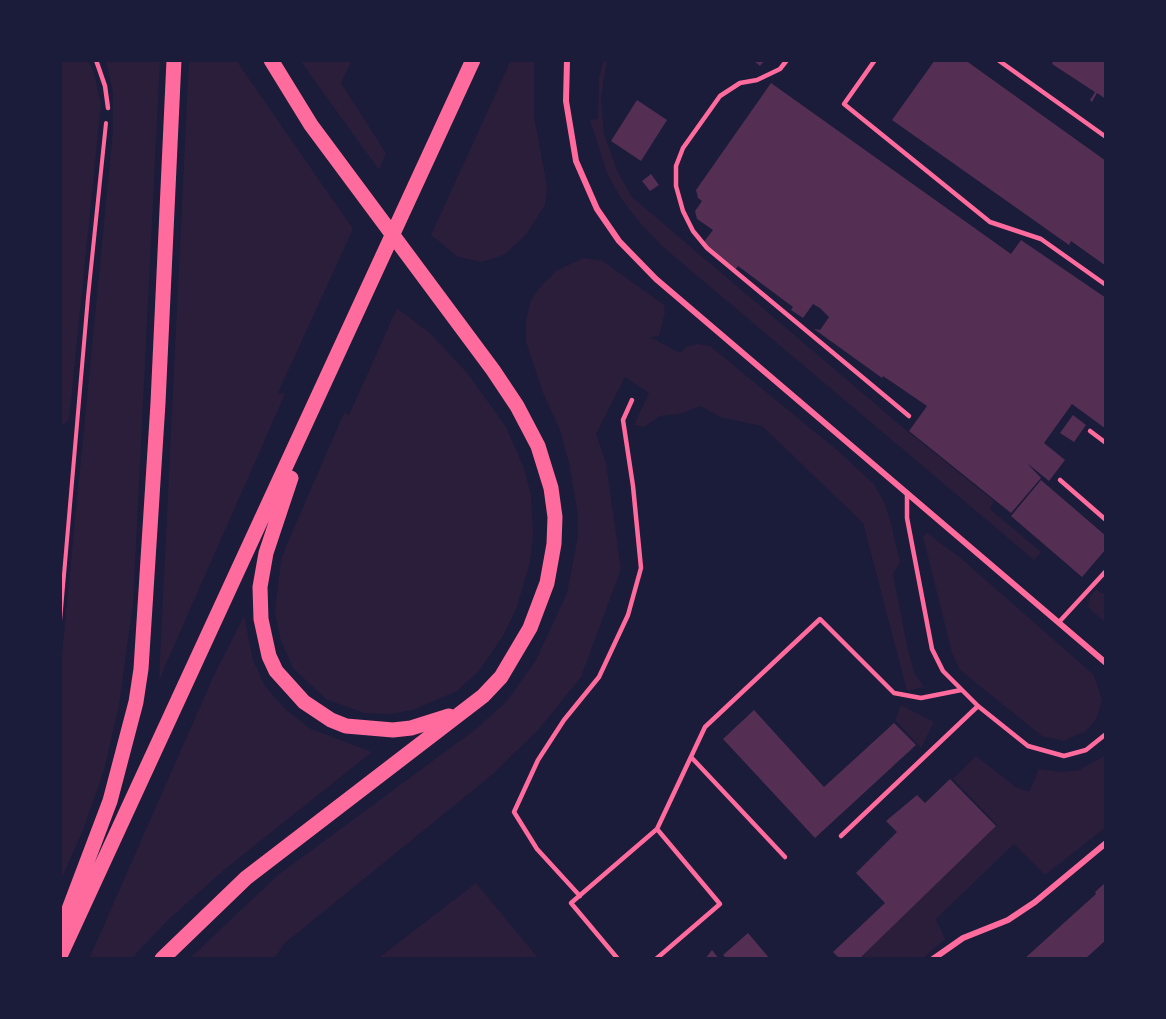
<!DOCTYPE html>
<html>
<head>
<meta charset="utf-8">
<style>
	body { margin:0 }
	#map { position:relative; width:1166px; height:1019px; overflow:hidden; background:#1b1b3a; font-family:Bitter,serif }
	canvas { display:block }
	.frame { position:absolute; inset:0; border:62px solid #1b1b3a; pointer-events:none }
</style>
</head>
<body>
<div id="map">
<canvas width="1166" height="1019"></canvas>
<div class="frame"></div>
</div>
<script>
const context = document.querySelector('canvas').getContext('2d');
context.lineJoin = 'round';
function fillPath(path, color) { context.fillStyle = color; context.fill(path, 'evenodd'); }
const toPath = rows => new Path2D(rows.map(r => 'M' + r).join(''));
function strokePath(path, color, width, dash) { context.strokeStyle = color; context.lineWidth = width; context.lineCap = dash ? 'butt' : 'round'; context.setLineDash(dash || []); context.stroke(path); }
fillPath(toPath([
	[60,60,87,60,93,70,101,103,69,420,60,427],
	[106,60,160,60,133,604,119,706,104,770,83,830,60,882,60,675,113,131,113,93],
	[189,60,236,60,353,229,278,393,285,394,159,680],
	[300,60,352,60,341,83,386,153,379,170],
	[511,60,534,60,534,116,547,186,545,205,526,235,504,255,481,262,458,257,431,235],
	[607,60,601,97,604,134,617,170,631,196,906,430,994,501,990,509,1041,552,1034,560,663,247,640,223,620,197,607,173,590,120,598,119,599,78,603,62],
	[583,258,603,261,664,305,665,313,659,336,652,337,649,341,652,338,680,353,687,346,698,344,710,346,837,450,874,484,884,502,891,523,900,562,893,574,908,651,915,674,924,687,907,691,863,523,762,426,723,418,700,406,680,414,660,416,644,427,634,425,649,393,625,377,596,434,606,463,621,569,581,677,539,729,493,774,285,943,274,959,189,959,278,875,476,729,506,702,536,660,567,593,578,536,578,515,569,463,560,430,543,393,526,342,526,320,531,300,542,285,556,271],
	[397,308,432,335,468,374,506,427,524,468,531,495,533,535,530,562,517,607,503,636,479,671,457,691,413,710,390,714,364,713,326,699,293,668,281,641,275,611,281,560,287,544,344,413,349,415],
	[927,533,962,559,1094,675,1102,700,1097,718,1086,731,1064,741,1042,736,960,670,952,653,923,537],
	[1096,589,1102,594,1106,591,1106,623,1088,607,1090,597],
	[244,616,253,660,265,686,285,709,311,729,372,752,224,870,168,920,131,959,89,959,214,675],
	[901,705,934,722,921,748,895,720],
	[1106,755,1106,827,1045,875,1014,844,936,919,945,939,922,959,859,959,997,825,953,779,976,756,1016,787,1029,792,1039,769,1061,772,1079,770],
	[476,883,539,959,377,959]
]), '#2a1e3b');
fillPath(toPath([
	[753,60,765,60,760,66],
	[935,60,965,60,1106,161,1106,266,1071,241,1069,245,892,120],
	[1054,60,1106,60,1106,99,1097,93,1092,102,1090,100,1095,92,1052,64],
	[771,83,1011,254,1021,240,1106,298,1106,429,1072,404,1044,443,1065,460,1049,481,1027,463,1041,478,1011,513,909,431,927,406,883,376,882,378,814,329,820,330,829,317,820,308,813,304,803,318,791,310,793,307,738,266,735,270,703,243,713,230,697,219,695,211,702,201,698,198,696,190],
	[637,100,667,120,641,161,611,141],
	[651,174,659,185,650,191,642,181],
	[1073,415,1086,425,1074,442,1060,433],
	[1041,480,1106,536,1106,549,1082,577,1011,516],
	[754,710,824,787,894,723,916,745,815,838,723,739],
	[950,779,996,826,859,959,840,959,833,952,885,903,856,873,897,832,886,821,917,795,925,803],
	[1106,882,1106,940,1085,959,1024,959,1096,894,1095,892],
	[748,933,770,959,727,959,723,955],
	[712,950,719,959,705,959]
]), '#542f53');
strokePath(toPath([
	[60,621,88,297,106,123]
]), '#ff6b9d', 4);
strokePath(toPath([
	[96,60,105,86,108,108],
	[787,60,780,69,757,80,740,83,720,96,683,148,676,166,676,186,683,211,693,231,707,248,909,416],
	[875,60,844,104,990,222,1041,239,1106,285],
	[998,60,1106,137],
	[1090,431,1106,443],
	[1060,480,1106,520],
	[907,494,907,518,932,649,943,671,978,706,1028,746,1064,756,1086,750,1106,734],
	[1059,622,1106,571],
	[691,757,785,857],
	[841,836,978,706],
	[580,896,537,849,514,812,538,760,564,720,599,677,628,615,641,568,633,486,623,420,632,400],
	[618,959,571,903,657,829,705,727,820,619,894,693,921,698,961,690],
	[656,959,720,904,657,829]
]), '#ff6b9d', 4.5);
strokePath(toPath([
	[567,60,566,101,576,161,597,209,619,241,656,279,1106,663],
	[933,959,963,938,1008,920,1035,902,1106,843]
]), '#ff6b9d', 6);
strokePath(toPath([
	[291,478,266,553,260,587,261,619,269,656,276,671,304,702,331,720,346,726,393,730,411,728,449,716],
	[60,933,110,801,136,702,141,669,158,403,174,60],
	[60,956,473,60],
	[162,959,246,878,483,696,501,677,530,628,547,583,554,544,555,517,551,488,538,446,517,406,493,370,311,125,271,60]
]), '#ff6b9d', 15);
</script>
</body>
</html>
